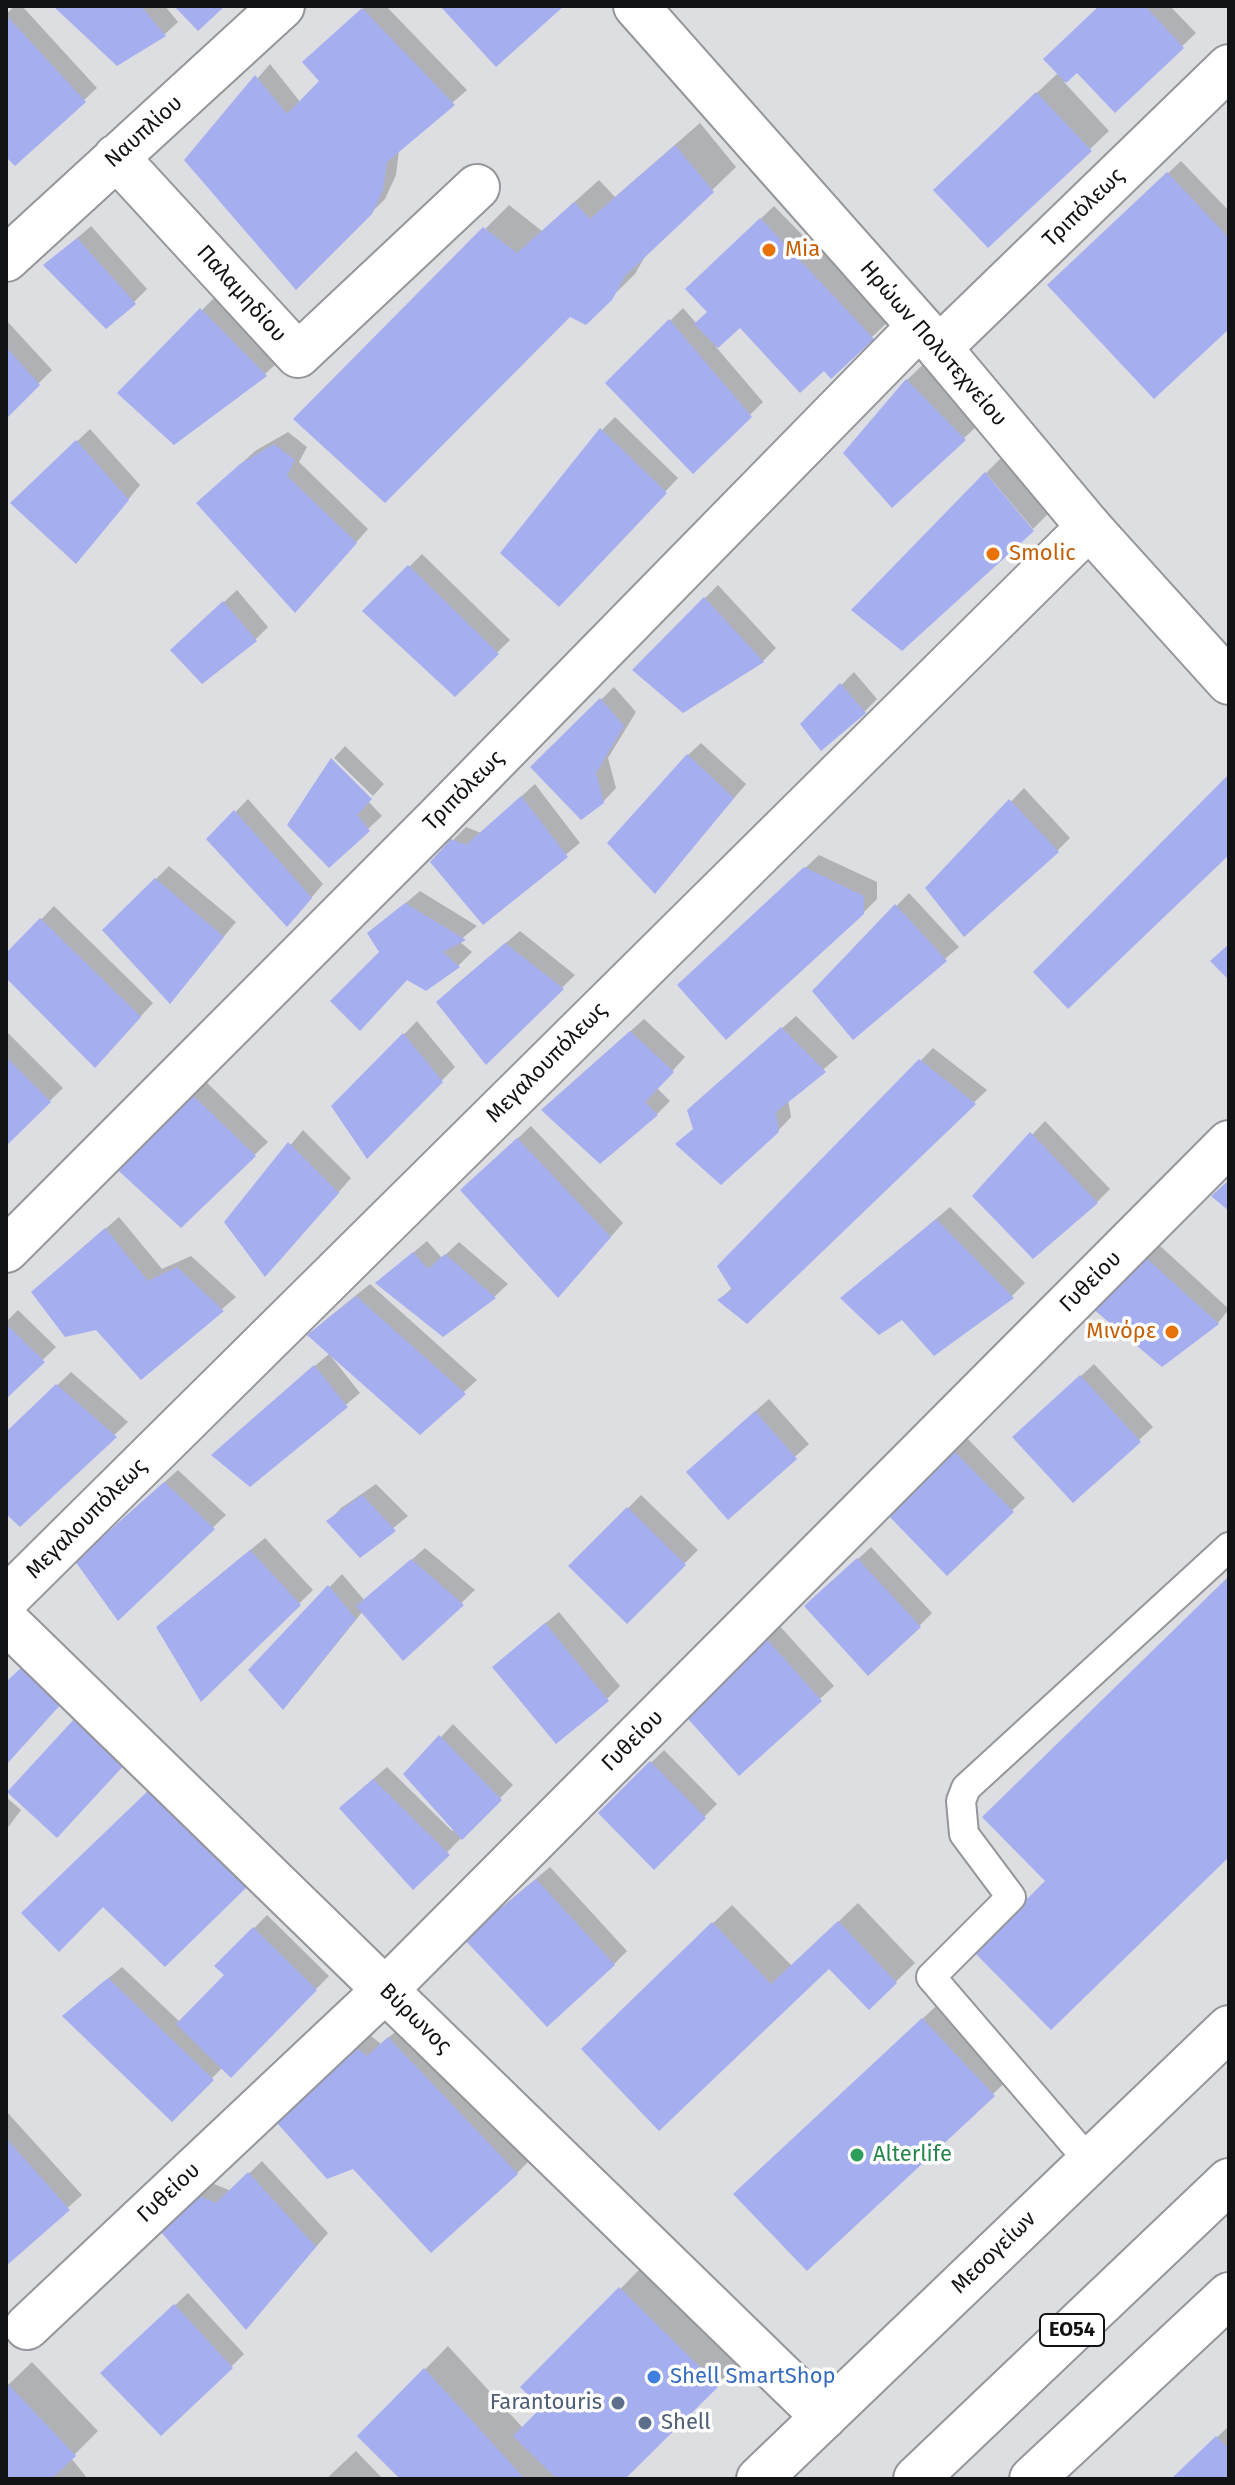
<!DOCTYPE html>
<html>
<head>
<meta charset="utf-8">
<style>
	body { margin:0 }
	#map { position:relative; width:1235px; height:2485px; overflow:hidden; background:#dddee2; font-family:"Fira Sans",sans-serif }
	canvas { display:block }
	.frame { position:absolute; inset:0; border:8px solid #121314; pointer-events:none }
</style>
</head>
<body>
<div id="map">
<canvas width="1235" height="2485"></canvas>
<div class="frame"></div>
</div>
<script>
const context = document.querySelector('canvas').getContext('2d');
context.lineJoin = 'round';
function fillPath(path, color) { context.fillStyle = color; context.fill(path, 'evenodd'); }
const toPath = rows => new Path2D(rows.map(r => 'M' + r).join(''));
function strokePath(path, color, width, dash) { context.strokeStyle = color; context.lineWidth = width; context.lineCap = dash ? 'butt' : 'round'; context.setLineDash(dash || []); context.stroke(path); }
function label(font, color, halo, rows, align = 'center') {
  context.font = font + ' "Fira Sans",sans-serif'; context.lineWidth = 7; context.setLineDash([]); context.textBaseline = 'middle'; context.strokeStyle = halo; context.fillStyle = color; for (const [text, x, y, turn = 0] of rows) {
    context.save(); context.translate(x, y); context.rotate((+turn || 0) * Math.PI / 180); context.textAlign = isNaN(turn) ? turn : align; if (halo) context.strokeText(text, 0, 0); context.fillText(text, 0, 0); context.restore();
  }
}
fillPath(toPath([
	[15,6,22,6,97,88,84,100,6,154,6,14],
	[56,6,165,6,178,22,165,34],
	[366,6,386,6,467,90,399,149,396,175,385,199,296,287,186,160,270,64,301,103,322,81,318,49],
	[1101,6,1170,6,1196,33,1115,110,1077,70,1064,82,1109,131,1090,149,954,171,1058,73],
	[700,123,736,167,647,253,635,274,585,323,570,315,296,419,509,205,542,231,599,180,615,197],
	[1181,161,1229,211,1229,326,1062,272],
	[774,206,820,253,826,247,892,318,831,376,751,314,716,347,763,402,693,471,607,383,683,308,697,324,709,312,701,276],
	[91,226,147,289,134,302,46,265],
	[215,297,278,362,265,374,120,393],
	[6,320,52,370,6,416],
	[937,351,995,409,893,505,846,453,907,380],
	[615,417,678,478,572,592,602,430],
	[90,429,140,485,89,548,13,503],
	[288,432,307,447,299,462,368,529,308,597,212,490,255,451],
	[1009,450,1056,506,1033,529,986,473],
	[422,554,510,640,455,694,365,611],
	[718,585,776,648,763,661,683,711,635,669],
	[237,590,268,627,255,640,186,637],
	[854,672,877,699,864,712,803,724],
	[614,687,636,712,608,758,616,788,603,802,533,767],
	[701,743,746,784,667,878,688,755],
	[345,746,384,784,373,796,334,758],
	[535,784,580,843,483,922,453,840,466,827,481,833],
	[1024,788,1070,838,1057,851,928,888],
	[248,799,323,884,300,911,209,839],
	[368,801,382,816,329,865,290,825],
	[819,855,877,882,877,899,863,913,693,973],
	[169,866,236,922,170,1001,105,930],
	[420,891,477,926,459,941,472,952,459,965,426,988,381,952,370,933],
	[909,893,959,947,853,1037,814,991],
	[54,906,153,1003,108,1052,6,975,6,956],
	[520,931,575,975,486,1062,451,989],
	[796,1016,838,1057,788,1099,791,1117,778,1131,694,1128,703,1097],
	[644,1019,685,1057,657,1088,670,1101,657,1114,557,1097],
	[417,1021,455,1067,368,1156,334,1106],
	[6,1031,63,1088,6,1144],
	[933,1048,987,1090,747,1322,720,1299,733,1287,720,1266],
	[199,1075,268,1142,181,1226,112,1163],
	[1045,1121,1110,1189,1097,1202,975,1196],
	[531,1126,623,1223,571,1282,476,1177],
	[303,1130,351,1178,278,1262,227,1222],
	[950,1207,1025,1283,1012,1296,934,1353,902,1317,843,1298],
	[119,1217,162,1269,191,1256,236,1297,142,1378,96,1328,47,1280],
	[427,1241,442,1258,459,1242,508,1284,495,1296,443,1334,378,1282],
	[1158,1244,1229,1309,1218,1323,1162,1365,1095,1307],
	[370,1284,477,1380,420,1432,331,1354,330,1355,360,1393,250,1485,227,1442,330,1353,323,1322],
	[18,1310,56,1347,6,1396,6,1322],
	[1094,1364,1153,1427,1074,1500,1028,1424],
	[71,1372,128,1422,20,1525,6,1511,6,1434],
	[769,1399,809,1444,729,1517,702,1459],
	[966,1437,1025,1498,947,1573,888,1512],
	[178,1470,226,1515,118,1618,91,1548],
	[376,1484,408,1516,360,1555,329,1521,341,1508],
	[641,1495,698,1550,627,1621,571,1566],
	[265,1538,313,1590,202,1698,172,1614],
	[871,1547,932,1613,919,1626,820,1594],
	[425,1548,475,1590,403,1658,363,1611,296,1694,251,1670,342,1574,365,1601],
	[559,1612,620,1686,607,1699,508,1654],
	[778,1624,834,1686,739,1773,683,1711],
	[453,1724,513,1785,413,1887,355,1795,387,1767,452,1831,455,1829,441,1737],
	[664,1750,717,1804,654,1867,600,1813],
	[6,1797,21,1810,6,1830],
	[550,1867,627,1951,614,1964,479,1926],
	[858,1903,915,1963,869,2008,829,1966,660,2129,602,2030,732,1905,792,1966],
	[267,1915,329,1976,231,2075,223,2067,172,2119,78,2003,122,1967,180,2022,227,1975,217,1966],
	[947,1996,1017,2071,993,2094,760,2170],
	[402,2026,530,2160,517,2173,354,2166,273,2116,366,2032,381,2044],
	[7,2112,82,2195,6,2263,6,2113],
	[262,2161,328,2233,258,2314,164,2232,212,2183,231,2191],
	[644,2265,741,2361,623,2479,403,2479,360,2436,448,2346,523,2428,544,2408,523,2387],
	[188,2293,244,2354,231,2367,103,2373],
	[32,2362,98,2431,71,2458,88,2479,6,2479,6,2387],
	[1229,2426,1229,2479,1172,2479,1210,2444],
	[356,2451,383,2479,326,2479]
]), '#0003');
fillPath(toPath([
	[53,6,141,6,166,36,117,66],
	[174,6,225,6,198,31],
	[440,6,564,6,496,67],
	[1099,6,1149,6,1147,8,1184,48,1115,113,1077,73,1066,83,1043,59],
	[362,8,455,105,387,162,383,190,372,214,296,290,184,160,255,75,287,114,319,81,302,62],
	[6,15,86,102,15,166,6,157],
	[1036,92,1092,151,988,248,933,190],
	[675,145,714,192,625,276,612,300,586,325,570,317,385,503,293,419,483,227,517,253,574,202,590,219],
	[1167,172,1229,238,1229,329,1154,399,1047,285],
	[760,218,874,339,831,379,824,371,800,393,740,328,718,348,694,324,707,312,685,289],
	[77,238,136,304,106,329,43,265],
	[200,308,267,376,174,445,117,393],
	[669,319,752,417,693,474,605,383],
	[6,347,40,385,6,419],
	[906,379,966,440,892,508,843,453],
	[600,428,667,493,559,607,500,553],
	[76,440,129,500,76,564,10,503],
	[274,444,295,460,287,476,357,543,295,613,196,503,240,464],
	[985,472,1034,531,902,651,851,610],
	[408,565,499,654,455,697,362,611],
	[704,597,764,662,683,713,632,670],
	[223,601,257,641,202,684,170,650],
	[840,683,866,713,821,751,800,724],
	[600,698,624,726,596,773,604,803,581,820,530,767],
	[687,754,734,798,655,894,607,843],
	[331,758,372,799,357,815,370,831,329,868,287,825],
	[1229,774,1229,855,1068,1009,1033,972],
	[521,796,568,857,483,925,430,862,451,839,466,845],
	[1009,799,1059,852,964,937,925,888],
	[234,810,312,898,287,927,206,839],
	[804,867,864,896,864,914,726,1040,677,985],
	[155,878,224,937,170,1004,102,930],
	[405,903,466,940,443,952,460,967,426,991,407,980,360,1031,330,1001,379,952,367,933],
	[895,904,947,961,853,1040,812,991],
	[40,918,141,1017,95,1068,6,978,6,953],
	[505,943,564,989,486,1065,436,1002],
	[1229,944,1229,980,1210,961],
	[781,1027,826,1072,776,1112,779,1132,721,1185,675,1144,693,1129,687,1110],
	[630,1031,674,1072,645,1102,658,1115,600,1164,541,1110],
	[403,1033,443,1082,367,1159,331,1106],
	[6,1057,51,1102,6,1146],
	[919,1059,976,1104,747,1324,717,1300,732,1290,717,1266],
	[184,1087,256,1156,181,1228,110,1163],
	[1030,1132,1098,1203,1033,1259,972,1196],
	[517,1138,611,1237,558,1298,460,1190],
	[288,1142,339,1193,265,1277,224,1222],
	[1229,1180,1229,1211,1211,1196],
	[936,1219,1014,1298,934,1356,902,1320,879,1335,840,1298],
	[105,1228,148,1281,177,1267,224,1311,141,1380,96,1330,65,1337,31,1292],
	[413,1252,428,1269,445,1254,496,1298,443,1337,375,1283],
	[1144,1256,1219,1324,1162,1367,1092,1308],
	[356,1296,466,1394,420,1435,307,1335],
	[6,1324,45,1362,6,1399],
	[314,1365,348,1407,250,1487,211,1455],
	[1080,1375,1141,1442,1073,1503,1012,1437],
	[56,1384,117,1437,20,1527,6,1514,6,1432],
	[755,1411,797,1459,728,1520,686,1472],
	[952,1449,1014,1512,947,1576,885,1512],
	[164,1482,215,1529,118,1621,75,1561],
	[362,1495,396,1531,360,1558,326,1521],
	[627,1507,686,1565,627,1624,568,1566],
	[250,1550,301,1605,201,1702,156,1627],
	[857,1558,921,1627,868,1676,804,1606],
	[411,1559,464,1605,403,1661,356,1606],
	[1229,1576,1229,1857,1051,2030,974,1952,1045,1881,982,1817],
	[328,1585,356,1619,283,1710,248,1670],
	[545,1623,609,1701,556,1744,492,1667],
	[764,1636,822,1701,739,1776,681,1711],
	[23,1666,62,1703,6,1765,6,1682],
	[76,1717,126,1763,57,1838,7,1792],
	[439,1735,502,1800,462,1840,403,1774],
	[650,1761,706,1818,654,1870,598,1813],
	[373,1779,450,1855,413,1890,339,1808],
	[153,1786,248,1886,165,1967,103,1907,59,1952,21,1913],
	[536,1879,615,1965,547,2027,464,1939],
	[838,1921,897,1983,869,2010,829,1969,659,2131,581,2049,712,1922,771,1984],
	[253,1927,317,1990,231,2078,176,2024,224,1975,214,1966],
	[108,1978,214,2080,172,2122,62,2016],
	[922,2018,995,2096,807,2271,733,2194],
	[388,2037,518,2174,431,2253,353,2169,327,2179,270,2115,352,2044,367,2056],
	[6,2138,70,2210,6,2266],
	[248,2172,316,2247,246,2330,161,2232,197,2195,216,2203],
	[619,2287,719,2386,625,2479,557,2479,513,2436,541,2408,520,2387],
	[174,2304,233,2368,161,2436,100,2373],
	[424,2368,525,2479,400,2479,357,2436],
	[8,2384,76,2456,51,2479,6,2479],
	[1216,2436,1229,2449,1229,2479,1171,2479]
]), '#a5aeef');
const service = toPath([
	[1090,2162,931,1977,1011,1897,964,1834,961,1801,966,1788,1229,1547]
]);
const minor = toPath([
	[116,157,298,355,477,187],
	[6,259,282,6],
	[939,348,1229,67],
	[6,1250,438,818,919,327],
	[6,1599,1089,527],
	[6,1621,824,2417],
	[27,2327,385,1990,1229,1143],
	[1032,2479,1229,2295]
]);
const tertiary = toPath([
	[636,6,939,348,1089,527,1229,682]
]);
const primary = toPath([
	[759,2479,1229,2028],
	[916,2479,1229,2181]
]);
strokePath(service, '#95969a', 32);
strokePath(minor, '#95969a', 48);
strokePath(tertiary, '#95969a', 48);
strokePath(primary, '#95969a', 48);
strokePath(service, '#fff', 28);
strokePath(minor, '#fff', 44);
strokePath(tertiary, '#fff', 44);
strokePath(primary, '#fff', 44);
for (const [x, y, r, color] of [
	[769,250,8,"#e8710a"],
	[993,554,8,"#e8710a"],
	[1172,1332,8,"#e8710a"],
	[857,2155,8,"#2e9e5b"],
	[654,2377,8,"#3f7fe0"],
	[618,2403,8,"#5c6f8a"],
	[645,2423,8,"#5c6f8a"]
]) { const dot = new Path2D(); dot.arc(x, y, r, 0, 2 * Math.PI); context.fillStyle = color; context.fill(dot); strokePath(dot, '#fff', 3); }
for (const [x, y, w] of [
	[1072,2330,64]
]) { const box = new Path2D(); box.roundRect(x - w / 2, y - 16, w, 32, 6); context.fillStyle = '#fff'; context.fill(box); strokePath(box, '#121314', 2); }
label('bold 20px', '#121314', null, [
	["ΕΟ54",1072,2330]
]);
label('22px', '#121314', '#fff', [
	["Ναυπλίου",144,132,-42],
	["Τριπόλεως",1084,208,-44],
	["Παλαμηδίου",241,294,48],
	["Ηρώων Πολυτεχνείου",933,344,49],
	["Τριπόλεως",464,791,-45],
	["Μεγαλουπόλεως",547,1063,-45],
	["Γυθείου",1091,1282,-45],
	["Μεγαλουπόλεως",87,1519,-45],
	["Γυθείου",633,1741,-45],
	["Βύρωνος",415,2019,44],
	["Γυθείου",169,2193,-43],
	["Μεσογείων",994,2253,-44]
]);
label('22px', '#c56008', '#fff', [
	["Mia",785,250],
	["Smolic",1009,554],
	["Μινόρε",1156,1332,"right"]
], 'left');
label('22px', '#27864d', '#fff', [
	["Alterlife",873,2155]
], 'left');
label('22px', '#366cbe', '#fff', [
	["Shell SmartShop",670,2377]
], 'left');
label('22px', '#4e5e75', '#fff', [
	["Farantouris",602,2403],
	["Shell",661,2423,"left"]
], 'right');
</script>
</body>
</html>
